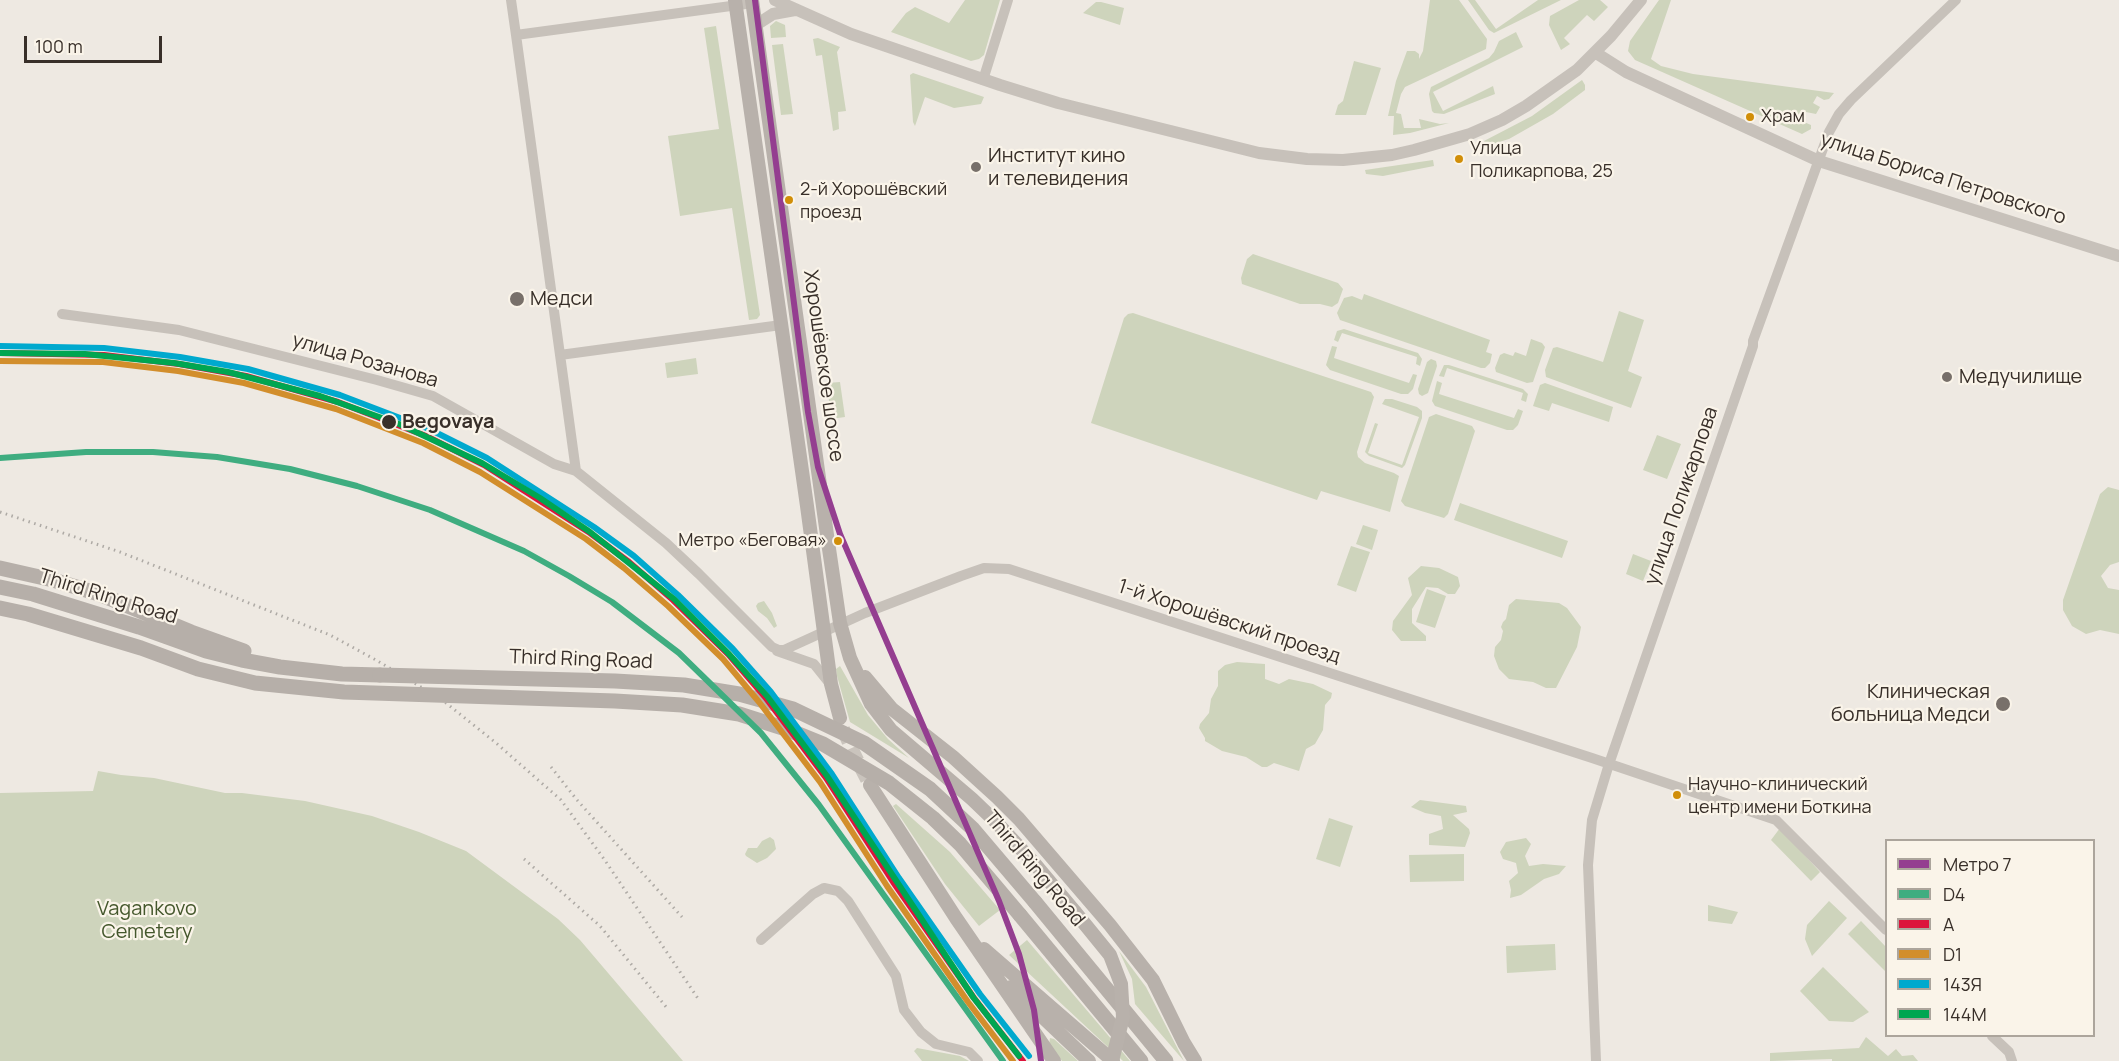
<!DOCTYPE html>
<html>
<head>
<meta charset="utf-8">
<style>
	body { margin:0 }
	#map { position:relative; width:2119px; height:1061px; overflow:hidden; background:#eee9e2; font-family:Manrope,sans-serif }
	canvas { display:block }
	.legend { position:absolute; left:1885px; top:839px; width:210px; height:198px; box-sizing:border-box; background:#faf4e9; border:2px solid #aca59c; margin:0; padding:8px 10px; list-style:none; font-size:18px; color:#382f29 }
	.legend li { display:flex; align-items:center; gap:12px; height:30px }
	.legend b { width:30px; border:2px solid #aca59c }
	.scale { position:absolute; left:24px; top:36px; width:138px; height:27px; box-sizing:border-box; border:3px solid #382f29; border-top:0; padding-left:8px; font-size:18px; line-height:21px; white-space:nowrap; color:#382f29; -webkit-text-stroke:4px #faf4e9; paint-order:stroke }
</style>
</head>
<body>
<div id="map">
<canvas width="2119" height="1061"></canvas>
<ul class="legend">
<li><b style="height:8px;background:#943e90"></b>Метро 7</li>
<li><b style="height:8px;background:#3fad80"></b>D4</li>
<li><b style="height:8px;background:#dc143c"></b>A</li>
<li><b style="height:8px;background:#d28e2c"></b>D1</li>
<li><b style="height:8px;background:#00a9ce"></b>143Я</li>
<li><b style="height:8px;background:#00a651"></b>144М</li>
</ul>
<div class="scale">100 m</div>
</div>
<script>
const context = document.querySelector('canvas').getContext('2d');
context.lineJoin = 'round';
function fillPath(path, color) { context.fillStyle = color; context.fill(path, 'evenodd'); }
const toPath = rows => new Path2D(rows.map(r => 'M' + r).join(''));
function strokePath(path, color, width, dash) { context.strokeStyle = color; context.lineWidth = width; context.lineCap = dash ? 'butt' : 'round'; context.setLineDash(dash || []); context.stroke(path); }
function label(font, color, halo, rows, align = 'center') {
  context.font = font + ' Manrope,sans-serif'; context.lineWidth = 4.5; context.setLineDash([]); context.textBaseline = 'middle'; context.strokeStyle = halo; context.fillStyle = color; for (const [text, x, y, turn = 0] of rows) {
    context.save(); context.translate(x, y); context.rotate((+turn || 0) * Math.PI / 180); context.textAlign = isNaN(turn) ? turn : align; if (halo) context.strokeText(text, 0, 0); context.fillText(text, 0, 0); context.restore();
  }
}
fillPath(toPath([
	[965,0,1000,0,984,55,979,59,971,61,891,32,906,13,915,7,949,23],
	[1430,0,1459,0,1487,39,1486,49,1405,87,1401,94,1396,113,1401,114,1404,128,1421,128,1419,119,1440,124,1449,123,1410,133,1393,135,1394,116,1388,116,1396,81,1407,51,1415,51,1419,54,1419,59,1423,51],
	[1468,0,1475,0,1496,29,1538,0,1561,0,1494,33,1489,30],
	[1579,0,1600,0,1608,7,1594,21,1587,15,1564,38,1570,44,1561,50,1549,25,1550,16],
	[1659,0,1671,0,1651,59,1661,66,1693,74,1834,93,1829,99,1824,100,1817,96,1813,103,1820,107,1816,114,1806,112,1804,122,1811,125,1811,129,1802,134,1635,60,1628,51,1630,41],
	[1096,2,1101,2,1124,8,1120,25,1083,13],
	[776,21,785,25,786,37,771,38,770,26],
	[716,26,760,315,757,319,749,320,732,208,680,216,668,136,719,129,704,28],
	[1516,32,1523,47,1433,92,1443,111,1493,86,1495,94,1444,114,1434,113,1432,111,1429,94,1431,87,1489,58,1494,52,1499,41],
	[818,38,840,47,837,52,846,111,838,112,839,129,833,131,822,55,816,56,813,39],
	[783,44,793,114,781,115,772,45],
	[1354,61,1381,68,1366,115,1335,115,1338,105,1343,101],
	[913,73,984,97,981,104,954,108,925,97,915,126,913,122,910,75],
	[1582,80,1585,85,1585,90,1553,114,1509,139,1486,146,1484,141,1532,116],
	[1433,160,1434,166,1383,176,1366,174,1365,170],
	[1253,254,1338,283,1343,289,1338,303,1332,307,1320,304,1300,304,1242,284,1241,278,1247,259],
	[1364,294,1490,340,1486,352,1492,354,1490,363,1485,368,1481,368,1340,320,1337,313,1344,298,1352,296,1362,300],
	[1619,311,1644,320,1628,371,1642,377,1631,408,1546,377,1545,370,1553,348,1557,347,1603,362],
	[1133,313,1371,392,1374,397,1357,452,1358,457,1365,463,1394,473,1399,476,1390,512,1321,491,1317,500,1091,423,1124,318,1128,314],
	[1344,329,1418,353,1422,359,1420,366,1416,364,1417,357,1342,333,1338,342,1334,340,1337,331],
	[1531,339,1542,343,1545,347,1533,382,1527,383,1496,372,1495,368,1500,355,1504,353,1513,356,1515,352,1526,356],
	[1332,346,1337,347,1334,358,1409,383,1413,374,1417,375,1413,389,1408,394,1401,394,1330,370,1326,365],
	[696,358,698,374,667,378,665,363],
	[1431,359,1436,361,1437,366,1428,393,1422,396,1419,394,1418,389,1427,362],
	[1444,365,1449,365,1523,389,1528,394,1526,402,1521,400,1523,393,1447,368,1444,377,1439,376],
	[1437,381,1442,383,1439,394,1514,418,1518,409,1523,411,1518,425,1513,430,1507,430,1435,406,1432,401],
	[840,382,845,417,831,419,827,383],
	[1545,383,1613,407,1609,422,1552,403,1549,411,1533,406,1540,385],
	[1385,399,1392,399,1417,407,1422,411,1422,418,1405,465,1402,468,1369,456,1365,452,1375,423,1378,424,1368,453,1402,465,1419,417,1382,404],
	[1436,414,1472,426,1475,431,1448,514,1444,518,1405,506,1401,501,1429,417],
	[1657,435,1681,444,1667,479,1643,470],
	[2108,487,2119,490,2119,562,2110,565,2101,576,2108,588,2119,590,2119,634,2100,630,2086,634,2072,626,2063,610,2063,600,2100,494],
	[1460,503,1568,541,1562,558,1454,520],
	[1363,525,1378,530,1372,550,1356,544],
	[1351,546,1370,552,1356,592,1337,585],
	[1633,554,1651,561,1643,581,1626,574],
	[1421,566,1439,568,1458,577,1460,586,1455,594,1448,594,1438,588,1426,587,1412,609,1412,623,1426,636,1426,641,1401,641,1392,630,1393,621,1412,595,1408,578],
	[1427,589,1446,596,1435,628,1416,622],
	[1516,599,1559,603,1567,608,1581,627,1577,647,1556,688,1546,688,1533,682,1509,679,1499,669,1494,656,1495,647,1501,640,1503,631,1501,627,1503,622,1506,619,1509,605],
	[764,601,772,613,777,626,774,628,767,618,758,611,756,606,758,603],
	[1237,662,1265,664,1265,679,1279,684,1289,679,1313,684,1332,693,1331,698,1325,705,1323,730,1315,744,1306,749,1299,771,1274,763,1267,767,1262,767,1246,757,1222,751,1205,741,1205,738,1199,728,1200,724,1209,713,1211,699,1218,686,1218,671,1225,665],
	[840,666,868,715,888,739,909,758,850,722,837,676,836,669],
	[98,771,121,775,154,778,225,793,242,793,305,801,372,816,419,832,466,851,558,919,580,940,683,1061,0,1061,0,793,93,791],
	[1420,800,1466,806,1467,812,1453,815,1469,829,1470,833,1465,847,1429,845,1429,834,1443,829,1441,816,1425,813,1411,807],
	[896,804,950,852,1000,910,979,926,945,884,893,806],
	[1329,818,1353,826,1340,867,1316,859],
	[1780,828,1820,872,1811,881,1771,840],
	[770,837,774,840,776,849,767,858,757,863,746,856,745,854,748,848,757,848,762,841],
	[1526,838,1531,844,1525,856,1529,866,1543,864,1566,866,1559,874,1544,879,1521,895,1510,898,1511,890,1509,881,1518,873,1516,863,1503,859,1500,852,1506,842],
	[1464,854,1464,881,1410,882,1409,855],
	[1829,901,1847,918,1812,956,1805,939,1807,925],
	[1708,905,1738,912,1732,924,1708,921],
	[1861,921,1886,947,1886,972,1848,934],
	[1027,940,1130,1061,1123,1061,1009,955],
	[1555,944,1556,970,1507,973,1506,946],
	[1119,951,1146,987,1184,1061,1135,1004,1132,979],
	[1823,967,1869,1012,1853,1022,1829,1021,1800,991],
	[1866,1037,1888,1056,1896,1049,1902,1056,1913,1055,1918,1061,1832,1061,1832,1059,1770,1061,1770,1053,1859,1048],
	[1050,1038,1054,1039,1078,1061,1062,1061,1049,1045],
	[917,1048,960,1056,969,1061,922,1061,914,1051]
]), '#ced4bc');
strokePath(toPath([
	[843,729,855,756,870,785]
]), '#cac4bd', 14, [14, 7]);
strokePath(toPath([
	[511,0,516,35],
	[983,80,1008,0],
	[62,314,179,330,377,380,433,396,554,464,576,471,666,543,699,574,772,647,779,650,784,650,865,613,961,576,984,568,1009,569,1592,758,1776,820,1886,930],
	[560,355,781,325],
	[576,471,516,35,753,3],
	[777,651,814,664,830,684],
	[761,940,813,894,824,888,838,891,848,901,896,976,904,1010,921,1032,936,1044,969,1052,978,1061],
	[1992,1036,2009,1052,2012,1061],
	[1596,1061,1588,865,1592,820,1609,764,1753,346,1753,341,1829,132,1839,114,1851,100,1956,0]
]), '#c7c1ba', 10);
strokePath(toPath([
	[775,0,851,34,1000,85,1058,103,1259,153,1307,159,1343,160,1392,155,1414,150,1470,134,1502,120,1526,106,1577,70,1611,36,1641,0],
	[756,25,773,14,795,10],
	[1596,53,1626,72,1819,161,2119,256]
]), '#c7c1ba', 12);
strokePath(toPath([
	[735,0,807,506,831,684,840,718],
	[752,0,828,542,840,623,850,658,871,704,891,730,972,799,997,823,1034,863,1075,912],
	[865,677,892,709,953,757,997,797,1019,819,1110,925,1153,980,1184,1043,1195,1061],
	[870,785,956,918,1054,1061],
	[984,949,1113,1061],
	[1011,987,1089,1061]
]), '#b8b1ab', 14);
strokePath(toPath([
	[0,568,53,580,99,594,191,632,244,651],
	[0,587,33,594,139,627,206,651,242,660,280,667,342,674,380,675],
	[1035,902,1166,1061],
	[1020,915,1141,1061]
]), '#b6afa9', 15);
strokePath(toPath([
	[0,512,120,552,330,635,376,660,441,699,496,743,561,800,604,859,699,1000],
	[551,767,577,800,682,917],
	[524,859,600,926,667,1008]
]), '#aeaaa5', 3, [1.5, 4.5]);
strokePath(toPath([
	[1075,912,1110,955,1121,984,1123,1017,1112,1061]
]), '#b8b1ab', 14);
strokePath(toPath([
	[0,608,28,614,141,648,198,669,255,683,344,692,615,701,682,705,739,714,786,729,823,744,889,783,933,818,960,844,1020,915],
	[380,675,615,681,684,685,739,694,793,709,864,743,930,789,973,829,1035,902]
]), '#b6afa9', 15);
strokePath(toPath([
	[0,458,86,452,153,452,217,457,290,469,357,486,430,510,524,551,569,576,612,602,679,653,761,733,819,805,1003,1061]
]), '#3fad80', 6);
strokePath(toPath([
	[0,353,104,355,179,364,246,376,338,402,426,436,484,465,590,533,629,562,673,600,728,654,765,697,826,778,893,882,974,998,1023,1061]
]), '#dc143c', 6);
strokePath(toPath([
	[0,361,103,362,178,371,244,383,336,409,423,443,480,472,586,539,624,568,668,606,723,659,759,702,820,782,887,886,968,1002,1013,1061]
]), '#d28e2c', 6);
strokePath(toPath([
	[0,346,104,348,180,357,248,369,340,395,429,429,487,458,594,527,634,556,678,595,733,649,771,692,832,774,899,878,980,994,1029,1056]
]), '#00a9ce', 6);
strokePath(toPath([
	[0,353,85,354,174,363,228,372,320,396,399,424,482,463,540,498,590,532,674,599,728,653,767,696,827,776,973,997,1019,1056]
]), '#00a651', 6);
strokePath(toPath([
	[755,0,808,412,818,467,840,534,999,901,1019,954,1034,1010,1041,1061]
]), '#943e90', 6);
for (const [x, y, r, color] of [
	[1750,117,5,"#d18e08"],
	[1459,159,5,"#d18e08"],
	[976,167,6,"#78706a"],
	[789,200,5,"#d18e08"],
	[517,299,8,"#78706a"],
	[1947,377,6,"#78706a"],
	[389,422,8,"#382f29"],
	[838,541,5,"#d18e08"],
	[2003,704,8,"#78706a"],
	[1677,795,5,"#d18e08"]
]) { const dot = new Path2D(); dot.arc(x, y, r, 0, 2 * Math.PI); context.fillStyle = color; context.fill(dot); strokePath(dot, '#faf4e9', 2); }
label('18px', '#382f29', '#faf4e9', [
	["Храм",1761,117],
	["Улица",1470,149],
	["Поликарпова, 25",1470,172],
	["2-й Хорошёвский",800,190],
	["проезд",800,213],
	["Метро «Беговая»",827,541,"right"],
	["Научно-клинический",1688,785],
	["центр имени Боткина",1688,808]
], 'left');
label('20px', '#382f29', '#faf4e9', [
	["Институт кино",988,156],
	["и телевидения",988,179],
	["Медси",530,299],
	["Медучилище",1959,377],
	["Клиническая",1990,692,"right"],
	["больница Медси",1990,715,"right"]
], 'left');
label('20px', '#382f29', '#faf4e9', [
	["улица Бориса Петровского",1943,179,18],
	["улица Розанова",365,361,16],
	["Хорошёвское шоссе",823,366,82],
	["улица Поликарпова",1682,496,-71],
	["Third Ring Road",108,597,17],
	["1-й Хорошёвский проезд",1229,622,18],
	["Third Ring Road",581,660,2],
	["Third Ring Road",1034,869,50]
]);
label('bold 20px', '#382f29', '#faf4e9', [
	["Begovaya",402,422]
], 'left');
label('20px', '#44572c', '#faf4e9', [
	["Vagankovo",147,909],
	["Cemetery",147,932]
]);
</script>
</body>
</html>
